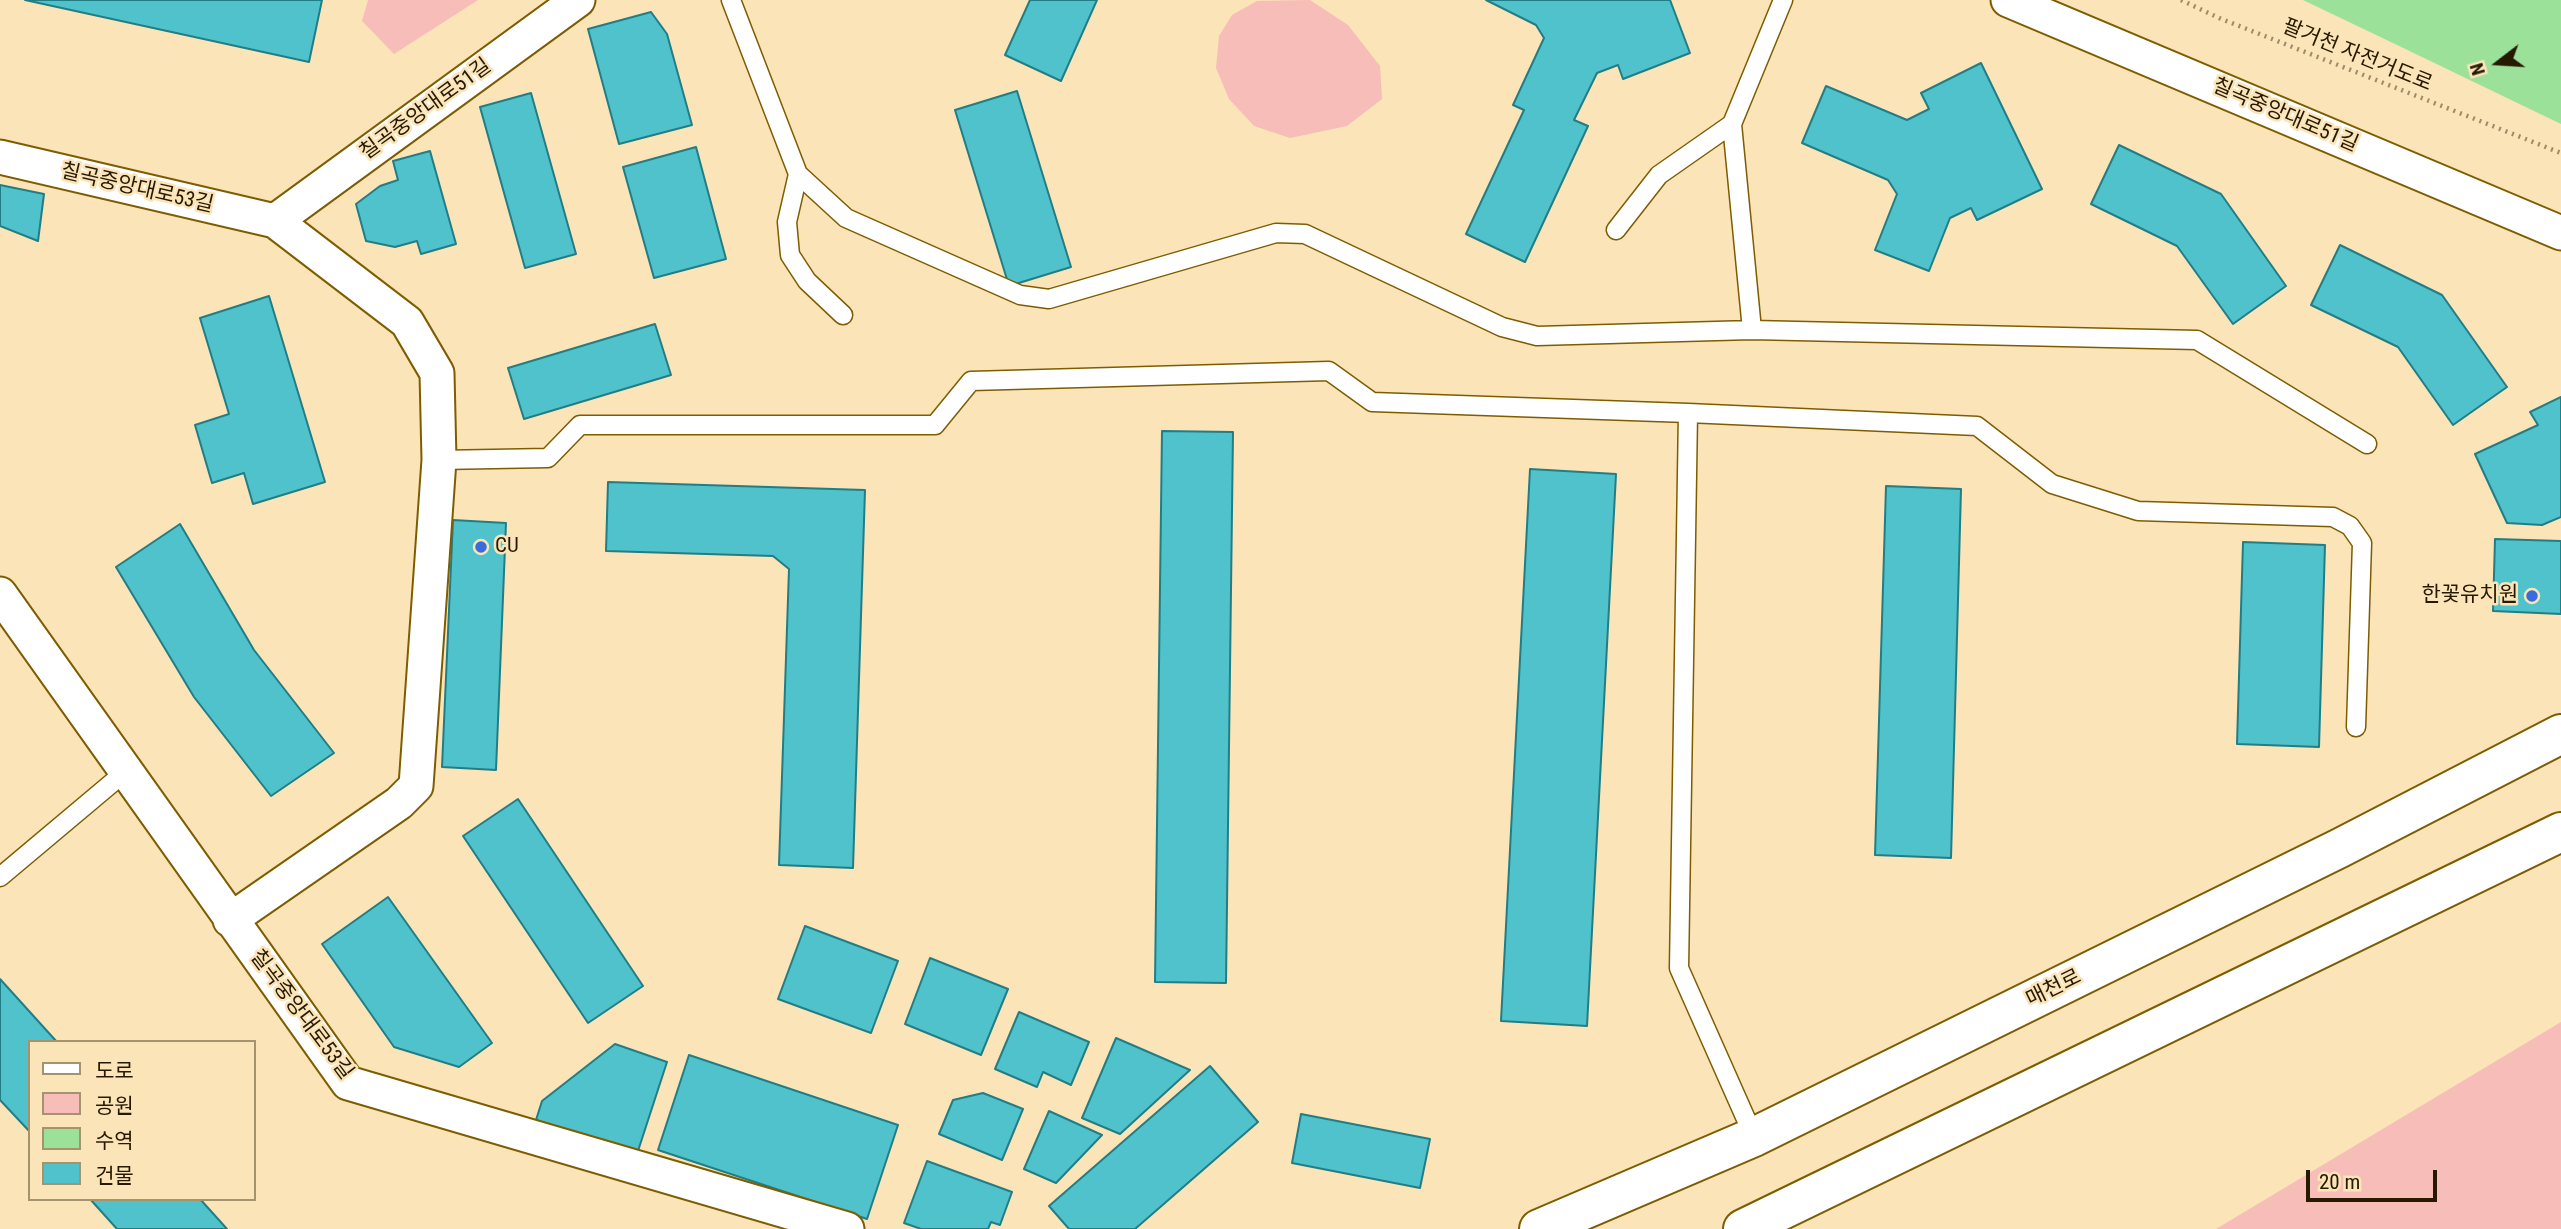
<!DOCTYPE html>
<html>
<head>
<meta charset="utf-8">
<style>
	body { margin:0 }
	#map { position:relative; width:2561px; height:1229px; overflow:hidden; background:#fae4b8; font-family:"Roboto Condensed","Noto Sans KR",sans-serif }
	canvas { display:block }
	.legend { position:absolute; left:28px; top:1040px; width:228px; height:161px; box-sizing:border-box; background:#fae4b8; border:2px solid #a5936e; margin:0; padding:9px 12px; list-style:none; font-size:21px; color:#261900 }
	.legend li { display:flex; align-items:center; gap:14px; height:35px }
	.legend b { width:35px; border:2px solid #a5936e }
	.north { position:absolute; left:2463px; top:28px; width:70px; height:70px; -webkit-text-stroke:5px #fae4b8; paint-order:stroke; rotate:253deg; font-size:19px; font-weight:700; line-height:28px; text-align:center; color:#261900 }
	.north::after { content:''; display:block; margin:auto; width:24px; height:32px; background:#261900; clip-path:polygon(50% 0,100% 100%,50% 72%,0 100%) }
	.scale { position:absolute; left:2306px; top:1170px; width:131px; height:32px; box-sizing:border-box; border:4px solid #261900; border-top:0; padding-left:9px; font-size:21px; line-height:24px; white-space:nowrap; color:#261900; -webkit-text-stroke:5px #fae4b8; paint-order:stroke }
</style>
</head>
<body>
<div id="map">
<canvas width="2561" height="1229"></canvas>
<ul class="legend">
<li><b style="height:9px;background:#fff"></b>도로</li>
<li><b style="height:19px;background:#f7bdb8"></b>공원</li>
<li><b style="height:19px;background:#9be199"></b>수역</li>
<li><b style="height:19px;background:#4fc2cc"></b>건물</li>
</ul>
<div class="north">N</div>
<div class="scale">20 m</div>
</div>
<script>
const context = document.querySelector('canvas').getContext('2d');
context.lineJoin = 'round';
function fillPath(path, color) { context.fillStyle = color; context.fill(path, 'evenodd'); }
const toPath = rows => new Path2D(rows.map(r => 'M' + r).join(''));
function strokePath(path, color, width, dash) { context.strokeStyle = color; context.lineWidth = width; context.lineCap = dash ? 'butt' : 'round'; context.setLineDash(dash || []); context.stroke(path); }
function label(font, color, halo, rows, align = 'center') {
  context.font = font + ' "Roboto Condensed","Noto Sans KR",sans-serif'; context.lineWidth = 5; context.setLineDash([]); context.textBaseline = 'middle'; context.strokeStyle = halo; context.fillStyle = color; for (const [text, x, y, turn = 0] of rows) {
    context.save(); context.translate(x, y); context.rotate((+turn || 0) * Math.PI / 180); context.textAlign = isNaN(turn) ? turn : align; if (halo) context.strokeText(text, 0, 0); context.fillText(text, 0, 0); context.restore();
  }
}
fillPath(toPath([
	[368,0,478,0,394,54,362,21],
	[1310,0,1348,25,1380,66,1382,99,1347,126,1290,138,1254,126,1229,99,1216,68,1219,36,1232,15,1257,1],
	[2561,1022,2561,1229,2216,1229]
]), '#f7bdb8');
fillPath(toPath([
	[2303,0,2561,0,2561,124,2395,44]
]), '#9be199');
const building = toPath([
	[25,0,322,0,309,62,25,0],
	[1030,0,1097,0,1061,81,1005,55,1030,0],
	[1486,0,1670,0,1690,53,1623,79,1618,65,1597,73,1574,120,1588,126,1525,262,1466,234,1524,110,1513,105,1544,38,1536,25,1486,0],
	[651,12,667,34,692,125,619,144,588,29,651,12],
	[1981,63,2042,189,1977,220,1971,208,1950,218,1929,271,1875,250,1897,194,1888,180,1802,143,1826,86,1907,120,1929,109,1921,93,1981,63],
	[1017,91,1071,267,1009,286,955,110,1017,91],
	[531,93,576,254,525,268,480,107,531,93],
	[2119,145,2221,194,2286,286,2233,324,2177,246,2091,204,2119,145],
	[696,147,726,259,654,278,623,167,696,147],
	[430,151,456,244,421,254,417,241,395,247,366,241,356,204,380,186,398,180,393,161,430,151],
	[0,185,44,194,38,241,0,226,0,185],
	[2340,245,2442,295,2507,387,2453,425,2398,347,2311,305,2340,245],
	[269,296,325,482,253,504,244,473,212,483,195,425,229,414,200,318,269,296],
	[655,324,671,375,524,419,508,368,655,324],
	[2561,397,2561,517,2542,525,2507,523,2475,454,2538,425,2530,412,2561,397],
	[1162,431,1233,432,1226,983,1155,982,1162,431],
	[1530,469,1616,474,1587,1026,1501,1021,1530,469],
	[608,482,865,490,853,868,779,865,789,569,773,556,606,551,608,482],
	[1886,486,1961,489,1951,858,1875,855,1886,486],
	[453,520,506,523,496,770,442,767,453,520],
	[180,524,254,650,334,753,271,796,194,697,116,567,180,524],
	[2495,539,2561,541,2561,614,2493,611,2495,539],
	[2243,542,2325,545,2319,747,2237,744,2243,542],
	[518,799,643,986,588,1023,463,836,518,799],
	[388,897,492,1043,459,1067,394,1047,322,944,388,897],
	[805,926,898,961,871,1033,778,999,805,926],
	[930,958,1008,989,981,1055,905,1024,930,958],
	[0,979,57,1042,30,1042,30,1132,0,1100,0,979],
	[1019,1012,1089,1042,1071,1085,1043,1072,1037,1087,995,1069,1019,1012],
	[1116,1038,1190,1070,1120,1134,1082,1118,1116,1038],
	[615,1044,667,1062,637,1154,536,1120,542,1101,615,1044],
	[689,1055,898,1125,867,1219,658,1150,689,1055],
	[1210,1066,1258,1122,1135,1229,1069,1229,1049,1206,1210,1066],
	[983,1093,1023,1109,1002,1160,939,1134,953,1100,983,1093],
	[1049,1111,1102,1135,1056,1183,1024,1169,1049,1111],
	[1301,1114,1430,1139,1420,1188,1292,1163,1301,1114],
	[927,1161,1012,1192,1000,1225,991,1222,988,1229,921,1229,904,1223,927,1161],
	[90,1199,200,1199,227,1229,117,1229,90,1199]
]);
fillPath(building, '#4fc2cc');
strokePath(building, '#227d85', 2);
const lane = toPath([
	[731,0,798,174,846,218,1020,295,1049,299,1276,233,1305,234,1502,327,1537,336,1752,330,2197,340,2367,444],
	[798,174,787,222,790,255,807,281,843,315],
	[1616,230,1659,175,1732,124],
	[1752,330,1732,124,1783,0],
	[1688,413,1977,426,2052,484,2138,511,2333,517,2350,526,2362,543,2356,727],
	[439,460,548,458,580,425,935,425,971,381,1329,371,1372,402,1688,413,1679,968,1754,1137],
	[0,877,125,772]
]);
const street = toPath([
	[2008,0,2561,233],
	[0,157,275,221,407,322,437,373,439,460,416,786,399,803,230,920],
	[275,221,578,0],
	[0,594,348,1083,847,1229]
]);
const secondary = toPath([
	[1539,1229,1754,1137,2340,848,2561,734],
	[1743,1229,2561,832]
]);
strokePath(lane, '#7e5c00', 21);
strokePath(street, '#7e5c00', 37);
strokePath(secondary, '#7e5c00', 42);
strokePath(toPath([
	[2181,0,2219,18,2561,153]
]), '#9e8b68', 4.5, [2, 5]);
strokePath(lane, '#fff', 18);
strokePath(street, '#fff', 33);
strokePath(secondary, '#fff', 38);
for (const [x, y, r, color] of [
	[481,547,7,"#3b6cdc"],
	[2532,596,7,"#3b6cdc"]
]) { const dot = new Path2D(); dot.arc(x, y, r, 0, 2 * Math.PI); context.fillStyle = color; context.fill(dot); strokePath(dot, '#fae4b8', 2.5); }
label('21px', '#261900', '#fae4b8', [
	["팔거천 자전거도로",2357,56,22],
	["칠곡중앙대로51길",426,110,-36],
	["칠곡중앙대로51길",2285,116,23],
	["칠곡중앙대로53길",137,189,13],
	["매천로",2054,989,-26],
	["칠곡중앙대로53길",301,1015,53]
]);
label('21px', '#261900', '#fae4b8', [
	["CU",495,547],
	["한꽃유치원",2518,596,"right"]
], 'left');
</script>
</body>
</html>
